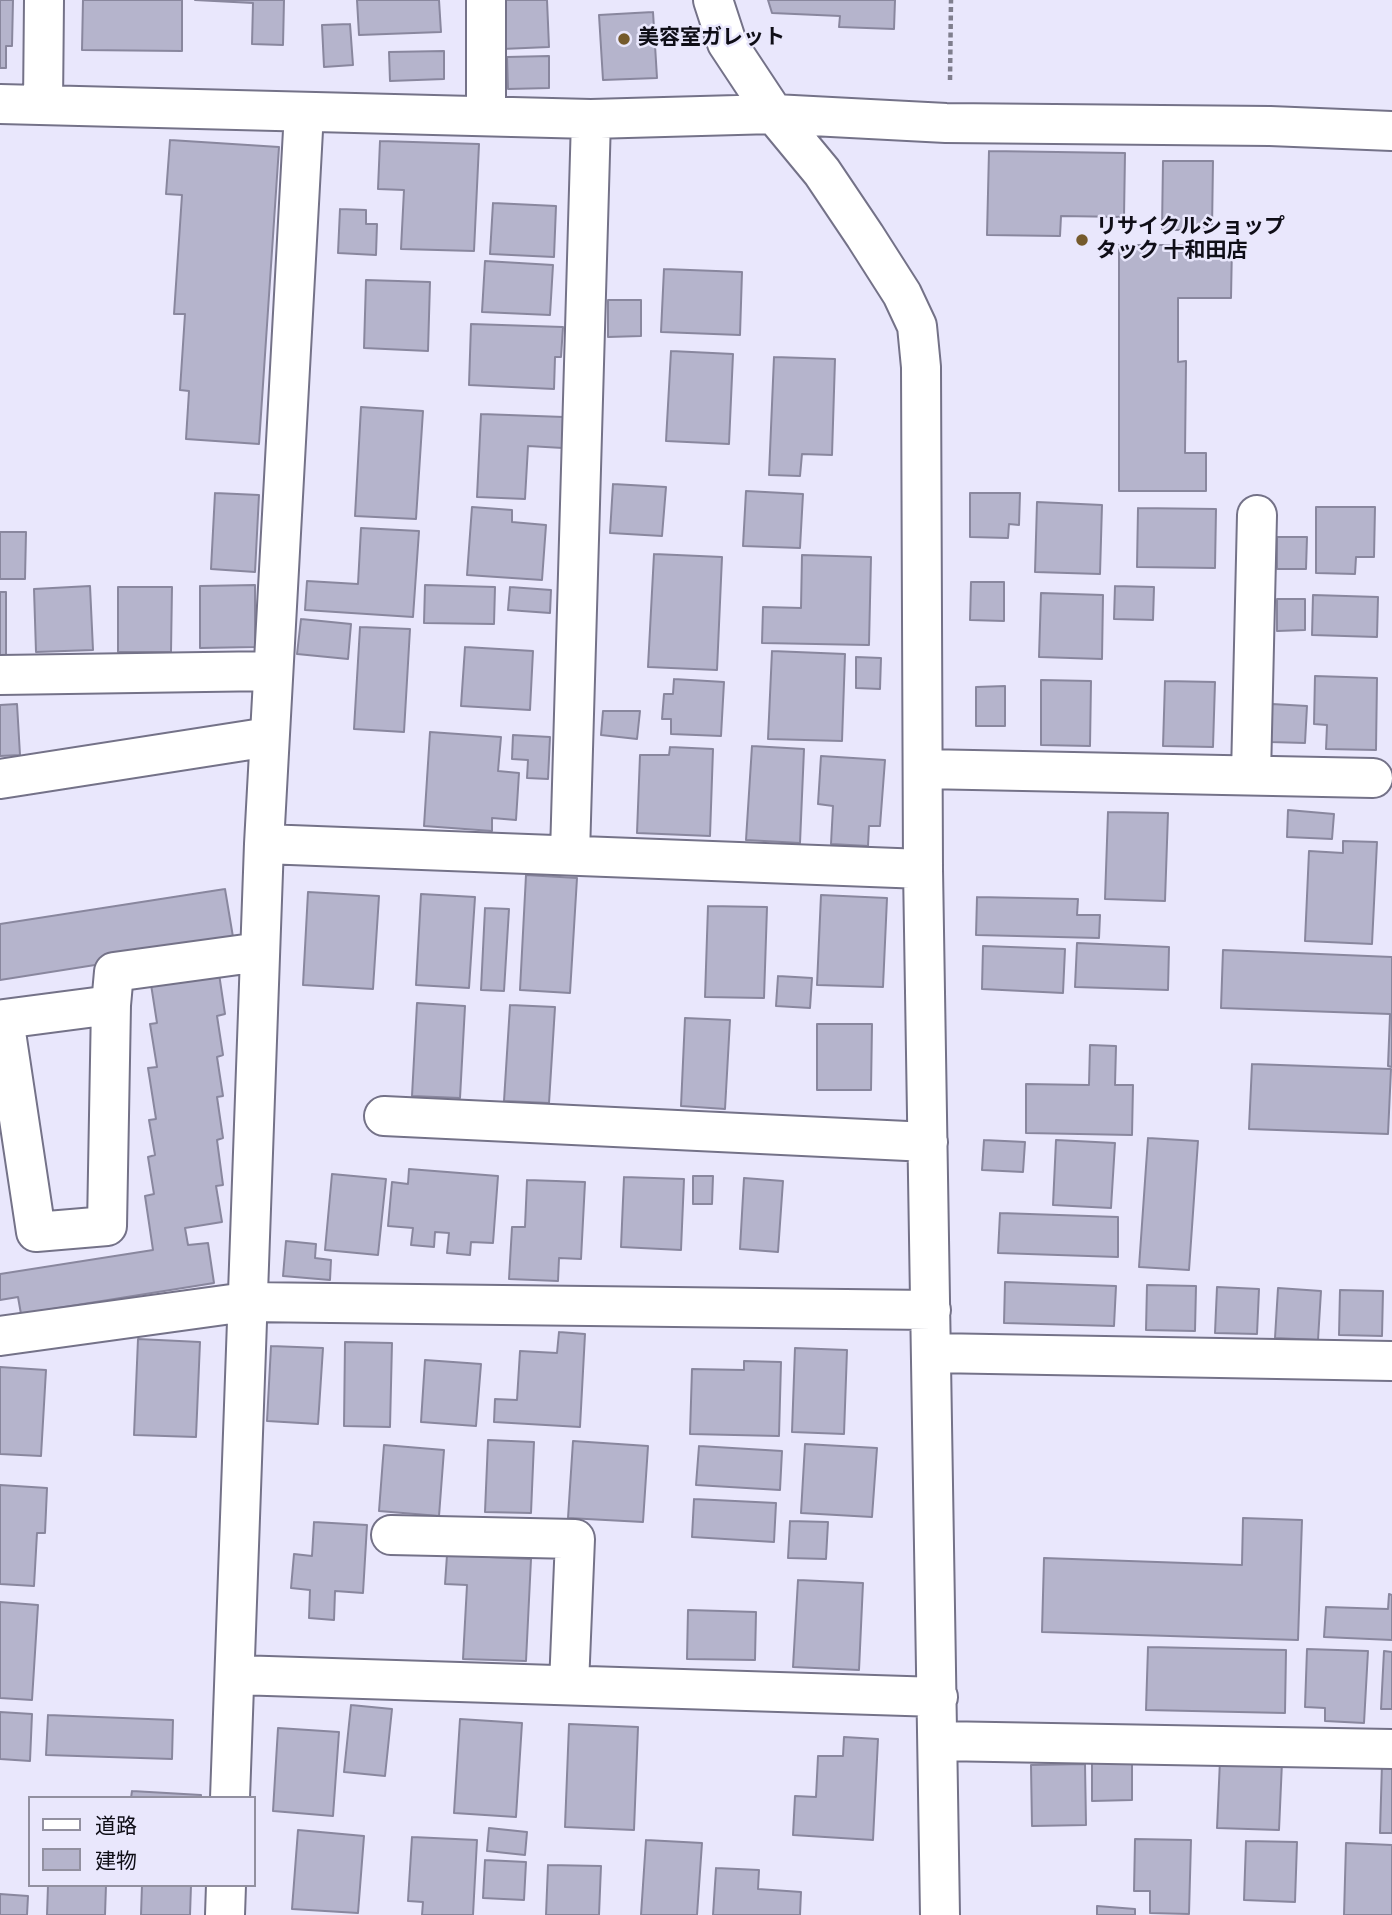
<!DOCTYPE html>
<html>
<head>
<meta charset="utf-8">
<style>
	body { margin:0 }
	#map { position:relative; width:1392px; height:1915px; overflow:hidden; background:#e9e7fc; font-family:"Titillium Web","Noto Sans JP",sans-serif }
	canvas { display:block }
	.legend { position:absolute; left:28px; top:1796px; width:228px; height:91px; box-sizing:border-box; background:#e9e7fc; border:2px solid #9290a0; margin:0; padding:9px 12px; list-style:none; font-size:21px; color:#0f0e17 }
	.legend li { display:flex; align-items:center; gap:14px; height:35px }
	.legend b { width:35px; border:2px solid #9290a0 }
</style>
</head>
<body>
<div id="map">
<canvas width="1392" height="1915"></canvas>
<ul class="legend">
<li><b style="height:9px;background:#fff"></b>道路</li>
<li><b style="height:19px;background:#b5b4cc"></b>建物</li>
</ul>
</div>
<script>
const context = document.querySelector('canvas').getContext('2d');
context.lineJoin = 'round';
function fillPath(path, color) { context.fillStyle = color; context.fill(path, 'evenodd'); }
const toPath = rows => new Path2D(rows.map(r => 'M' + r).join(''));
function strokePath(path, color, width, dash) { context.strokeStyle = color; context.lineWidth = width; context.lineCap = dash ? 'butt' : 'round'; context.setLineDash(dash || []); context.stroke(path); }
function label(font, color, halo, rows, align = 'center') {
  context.font = font + ' "Titillium Web","Noto Sans JP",sans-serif'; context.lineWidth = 5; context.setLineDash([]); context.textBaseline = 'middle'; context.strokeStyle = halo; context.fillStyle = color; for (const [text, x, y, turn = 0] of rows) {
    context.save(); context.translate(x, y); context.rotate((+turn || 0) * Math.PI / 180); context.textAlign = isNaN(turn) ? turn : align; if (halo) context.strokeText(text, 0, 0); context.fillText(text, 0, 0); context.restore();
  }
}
const building = toPath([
	[0,0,13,0,12,46,6,46,6,68,0,68,0,0],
	[83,0,182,0,182,51,82,50,83,0],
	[195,0,284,0,283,45,252,44,253,3,195,0],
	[357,0,439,0,441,32,359,35,357,0],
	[500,0,547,0,549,47,502,49,500,0],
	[768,0,895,0,894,29,839,27,840,16,772,13,768,0],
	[653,12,657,78,603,80,599,15,653,12],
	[350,24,353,65,324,67,322,25,350,24],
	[444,51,444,79,390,81,389,52,444,51],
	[549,56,549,88,508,89,507,57,549,56],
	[170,140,279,147,259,444,186,439,189,391,180,390,185,314,174,314,182,195,166,194,170,140],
	[380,141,479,144,474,251,401,249,404,190,378,189,380,141],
	[989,151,1125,153,1124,217,1061,216,1060,236,987,235,989,151],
	[1163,161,1213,161,1212,230,1162,230,1163,161],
	[493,203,556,206,554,257,490,254,493,203],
	[340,209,366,210,366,224,377,224,376,255,338,253,340,209],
	[1119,245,1232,245,1231,298,1178,298,1178,362,1186,361,1185,453,1206,453,1206,491,1119,491,1119,245],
	[485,261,553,265,550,315,482,312,485,261],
	[664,269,742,272,740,335,661,332,664,269],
	[366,280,430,282,428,351,364,348,366,280],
	[608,300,641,300,641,336,608,337,608,300],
	[471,324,563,327,561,357,555,357,554,389,469,385,471,324],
	[671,351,733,354,729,444,666,441,671,351],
	[774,357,835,359,832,455,802,454,800,476,769,475,774,357],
	[361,407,423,411,416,519,355,516,361,407],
	[481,414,564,417,563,448,528,446,525,499,477,497,481,414],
	[613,484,666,487,662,536,610,533,613,484],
	[746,491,803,494,800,548,743,546,746,491],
	[215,493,259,495,255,572,211,569,215,493],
	[970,493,1020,493,1019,525,1009,524,1008,538,970,537,970,493],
	[1037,502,1102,505,1100,574,1035,572,1037,502],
	[472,507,512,510,512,522,546,525,542,580,467,575,472,507],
	[1316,507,1375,507,1374,557,1356,557,1355,574,1316,573,1316,507],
	[1138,508,1216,509,1215,568,1137,567,1138,508],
	[361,528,419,531,413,617,305,610,307,581,358,584,361,528],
	[0,532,26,532,25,579,0,579,0,532],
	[1277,537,1307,537,1306,569,1277,569,1277,537],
	[654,554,722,557,717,670,648,667,654,554],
	[802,555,871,557,869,645,762,643,763,607,801,608,802,555],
	[971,582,1004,582,1004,621,970,620,971,582],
	[255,585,255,647,200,648,200,586,255,585],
	[425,585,495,587,494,624,424,623,425,585],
	[90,586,93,650,36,652,34,589,90,586],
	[1115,586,1154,587,1153,620,1114,619,1115,586],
	[118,587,172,587,171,652,118,652,118,587],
	[510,587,551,590,550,613,508,610,510,587],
	[0,592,6,592,6,655,0,655,0,592],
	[1041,593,1103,595,1102,659,1039,657,1041,593],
	[1313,595,1378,597,1377,637,1312,635,1313,595],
	[1277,599,1305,599,1305,630,1277,631,1277,599],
	[301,619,351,624,348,659,297,654,301,619],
	[360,627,410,629,404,732,354,729,360,627],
	[465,647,533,651,530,710,461,706,465,647],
	[772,651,845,654,842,741,768,739,772,651],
	[856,657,881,658,880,689,856,688,856,657],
	[1315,676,1377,678,1376,750,1326,749,1327,725,1314,724,1315,676],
	[674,679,724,682,721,736,671,734,671,719,662,719,664,694,673,694,674,679],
	[1041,680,1091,681,1090,746,1041,745,1041,680],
	[1165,681,1215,682,1213,747,1163,746,1165,681],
	[1005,686,1005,726,976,726,976,687,1005,686],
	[17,704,20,755,0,756,0,705,17,704],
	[1272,704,1307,706,1305,743,1270,742,1272,704],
	[603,711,640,711,637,739,601,735,603,711],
	[430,732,501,737,498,771,519,773,516,820,492,818,492,831,424,826,430,732],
	[513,735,550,737,548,779,527,778,528,760,512,759,513,735],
	[752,746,804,749,800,843,746,840,752,746],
	[670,747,713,749,710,836,637,833,640,755,669,755,670,747],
	[821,756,885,760,880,826,869,826,868,846,831,844,833,806,818,804,821,756],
	[1288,810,1334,814,1332,839,1287,837,1288,810],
	[1108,812,1168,813,1165,901,1105,899,1108,812],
	[1343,841,1377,842,1372,944,1305,941,1309,851,1343,853,1343,841],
	[526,875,577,878,570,993,520,990,526,875],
	[225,889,234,943,0,980,0,924,225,889],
	[308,892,379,896,373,989,303,985,308,892],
	[421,894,475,897,469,988,416,985,421,894],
	[821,895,887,898,883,987,817,985,821,895],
	[977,897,1078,899,1077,915,1100,915,1099,938,976,935,977,897],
	[708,906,767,907,764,998,705,997,708,906],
	[485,908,509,909,504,991,481,990,485,908],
	[1077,943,1169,947,1168,990,1075,987,1077,943],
	[983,946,1065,949,1063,993,982,989,983,946],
	[1223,950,1392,957,1392,1067,1388,1066,1390,1014,1221,1008,1223,950],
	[218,967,225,1014,217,1016,223,1055,217,1057,223,1096,217,1097,223,1138,217,1140,223,1185,216,1186,222,1222,185,1228,188,1245,208,1243,214,1283,21,1314,18,1297,0,1300,0,1274,153,1250,145,1196,154,1194,148,1157,155,1155,149,1120,156,1119,148,1068,157,1067,150,1024,157,1023,150,978,218,967],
	[778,976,812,978,810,1008,776,1006,778,976],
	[417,1003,465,1006,460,1098,412,1096,417,1003],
	[510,1005,555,1007,549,1103,504,1101,510,1005],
	[685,1018,730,1020,725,1109,681,1106,685,1018],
	[817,1024,872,1024,871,1090,817,1090,817,1024],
	[1090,1045,1116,1046,1115,1085,1133,1085,1132,1135,1026,1133,1026,1084,1089,1085,1090,1045],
	[1252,1064,1391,1069,1388,1134,1249,1129,1252,1064],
	[1148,1138,1198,1141,1189,1270,1139,1267,1148,1138],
	[984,1140,1025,1142,1023,1172,982,1170,984,1140],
	[1056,1140,1115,1143,1111,1208,1053,1205,1056,1140],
	[409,1169,498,1176,493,1243,471,1242,470,1255,447,1253,449,1233,435,1232,434,1247,411,1245,413,1228,388,1226,392,1182,408,1184,409,1169],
	[332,1174,386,1179,378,1255,325,1250,332,1174],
	[693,1176,713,1176,712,1204,693,1204,693,1176],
	[624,1177,684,1179,681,1250,621,1247,624,1177],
	[744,1178,783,1181,778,1252,740,1249,744,1178],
	[527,1180,585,1182,581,1259,559,1258,558,1281,509,1279,512,1227,525,1227,527,1180],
	[1000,1213,1118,1217,1118,1257,998,1253,1000,1213],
	[286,1241,316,1244,315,1258,331,1260,330,1280,283,1276,286,1241],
	[1005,1282,1116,1286,1114,1326,1004,1323,1005,1282],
	[1147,1285,1196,1286,1195,1331,1146,1330,1147,1285],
	[1217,1287,1259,1289,1257,1334,1215,1333,1217,1287],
	[1278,1288,1321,1291,1318,1340,1275,1338,1278,1288],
	[1340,1290,1383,1291,1382,1336,1339,1335,1340,1290],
	[559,1332,585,1334,580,1427,494,1422,495,1399,517,1400,520,1351,557,1353,559,1332],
	[138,1339,200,1342,196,1437,134,1435,138,1339],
	[345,1342,392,1343,390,1427,344,1426,345,1342],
	[271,1346,323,1348,318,1424,267,1421,271,1346],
	[795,1348,847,1350,844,1434,792,1432,795,1348],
	[425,1360,481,1364,476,1426,421,1422,425,1360],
	[744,1361,781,1362,779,1436,690,1434,692,1369,744,1370,744,1361],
	[0,1367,46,1370,41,1456,0,1454,0,1367],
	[488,1440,534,1442,531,1513,485,1512,488,1440],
	[573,1441,648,1446,643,1522,568,1518,573,1441],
	[805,1444,877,1448,872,1517,801,1513,805,1444],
	[384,1445,444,1450,439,1516,379,1511,384,1445],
	[699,1446,782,1451,780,1490,696,1485,699,1446],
	[0,1485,47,1488,45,1533,37,1533,34,1586,0,1584,0,1485],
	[694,1499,776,1503,774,1542,692,1537,694,1499],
	[1243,1518,1302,1520,1298,1640,1042,1632,1044,1558,1242,1565,1243,1518],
	[790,1521,828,1522,826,1559,788,1558,790,1521],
	[314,1522,367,1525,363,1593,335,1591,334,1620,309,1618,310,1590,291,1588,294,1554,312,1556,314,1522],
	[447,1555,531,1559,526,1661,463,1659,467,1585,445,1584,447,1555],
	[798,1580,863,1583,859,1670,793,1667,798,1580],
	[1389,1594,1392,1595,1392,1640,1324,1637,1326,1607,1388,1609,1389,1594],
	[0,1602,38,1605,32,1700,0,1698,0,1602],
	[688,1610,756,1612,755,1660,687,1659,688,1610],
	[1148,1647,1286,1650,1285,1713,1146,1710,1148,1647],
	[1307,1649,1368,1651,1364,1723,1325,1721,1325,1708,1305,1707,1307,1649],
	[1384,1651,1392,1652,1392,1709,1381,1709,1384,1651],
	[351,1705,392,1709,385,1776,344,1772,351,1705],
	[0,1712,32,1714,30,1761,0,1759,0,1712],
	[48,1715,173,1720,172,1759,46,1755,48,1715],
	[460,1719,522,1723,516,1817,454,1813,460,1719],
	[569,1724,638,1727,634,1830,565,1827,569,1724],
	[278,1728,339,1732,333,1816,273,1811,278,1728],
	[844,1737,878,1739,873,1840,793,1835,795,1796,816,1797,818,1756,843,1756,844,1737],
	[1092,1757,1132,1757,1132,1800,1092,1801,1092,1757],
	[1220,1760,1282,1762,1279,1830,1217,1828,1220,1760],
	[1382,1763,1392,1763,1392,1833,1380,1833,1382,1763],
	[1085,1764,1086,1825,1032,1826,1031,1765,1085,1764],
	[132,1791,201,1795,201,1798,131,1798,132,1791],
	[489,1828,527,1832,525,1855,487,1851,489,1828],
	[298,1830,364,1836,358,1913,292,1909,298,1830],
	[412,1837,477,1840,473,1915,422,1915,423,1902,408,1901,412,1837],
	[1135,1839,1191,1840,1189,1914,1150,1913,1150,1891,1134,1891,1135,1839],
	[646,1840,702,1843,697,1915,641,1915,646,1840],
	[1246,1841,1297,1842,1295,1902,1244,1900,1246,1841],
	[1346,1843,1392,1845,1392,1915,1344,1915,1346,1843],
	[485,1860,526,1862,524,1900,483,1898,485,1860],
	[548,1865,601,1866,599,1915,546,1915,548,1865],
	[716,1868,759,1870,758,1889,801,1892,800,1915,713,1915,716,1868],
	[48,1885,106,1885,105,1915,47,1915,48,1885],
	[142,1885,191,1885,190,1915,141,1915,142,1885],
	[0,1894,28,1896,27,1915,0,1915,0,1894],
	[1097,1906,1135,1909,1135,1915,1097,1915,1097,1906]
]);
fillPath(building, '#b5b4cc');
strokePath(building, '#89879e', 2);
const minor = toPath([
	[486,0,486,116],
	[713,0,727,43,774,114,822,172,865,236,902,294,917,326,921,367,923,869,940,1915],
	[0,104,591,119,774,114,946,123,1270,126,1392,131],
	[43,105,44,0],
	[0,675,273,671],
	[923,769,1373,778],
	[1251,775,1257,515],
	[0,779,269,737],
	[264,844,923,869],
	[570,854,591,119],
	[111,1005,107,1226,36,1232,4,1019,111,1005],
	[111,1005,114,972,260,952],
	[384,1116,928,1142],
	[0,1336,246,1302,931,1310],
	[932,1353,1392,1361],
	[391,1535,575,1539,569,1685],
	[236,1675,938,1697],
	[938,1741,1392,1749],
	[230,1798,264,844,304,112],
	[225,1915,226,1885]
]);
strokePath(minor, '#747288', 42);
strokePath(toPath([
	[950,80,951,0]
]), '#7f7e8d', 4.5, [5, 3.5]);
strokePath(minor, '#fff', 38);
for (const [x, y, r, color] of [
	[624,39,7,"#755a2c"],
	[1082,240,7,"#755a2c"]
]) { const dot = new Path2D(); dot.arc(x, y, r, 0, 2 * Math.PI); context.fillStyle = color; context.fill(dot); strokePath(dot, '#e9e7fc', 2.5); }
label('bold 21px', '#0f0e17', '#e9e7fc', [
	["美容室ガレット",638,39],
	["リサイクルショップ",1096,228],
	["タック 十和田店",1096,252]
], 'left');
</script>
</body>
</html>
